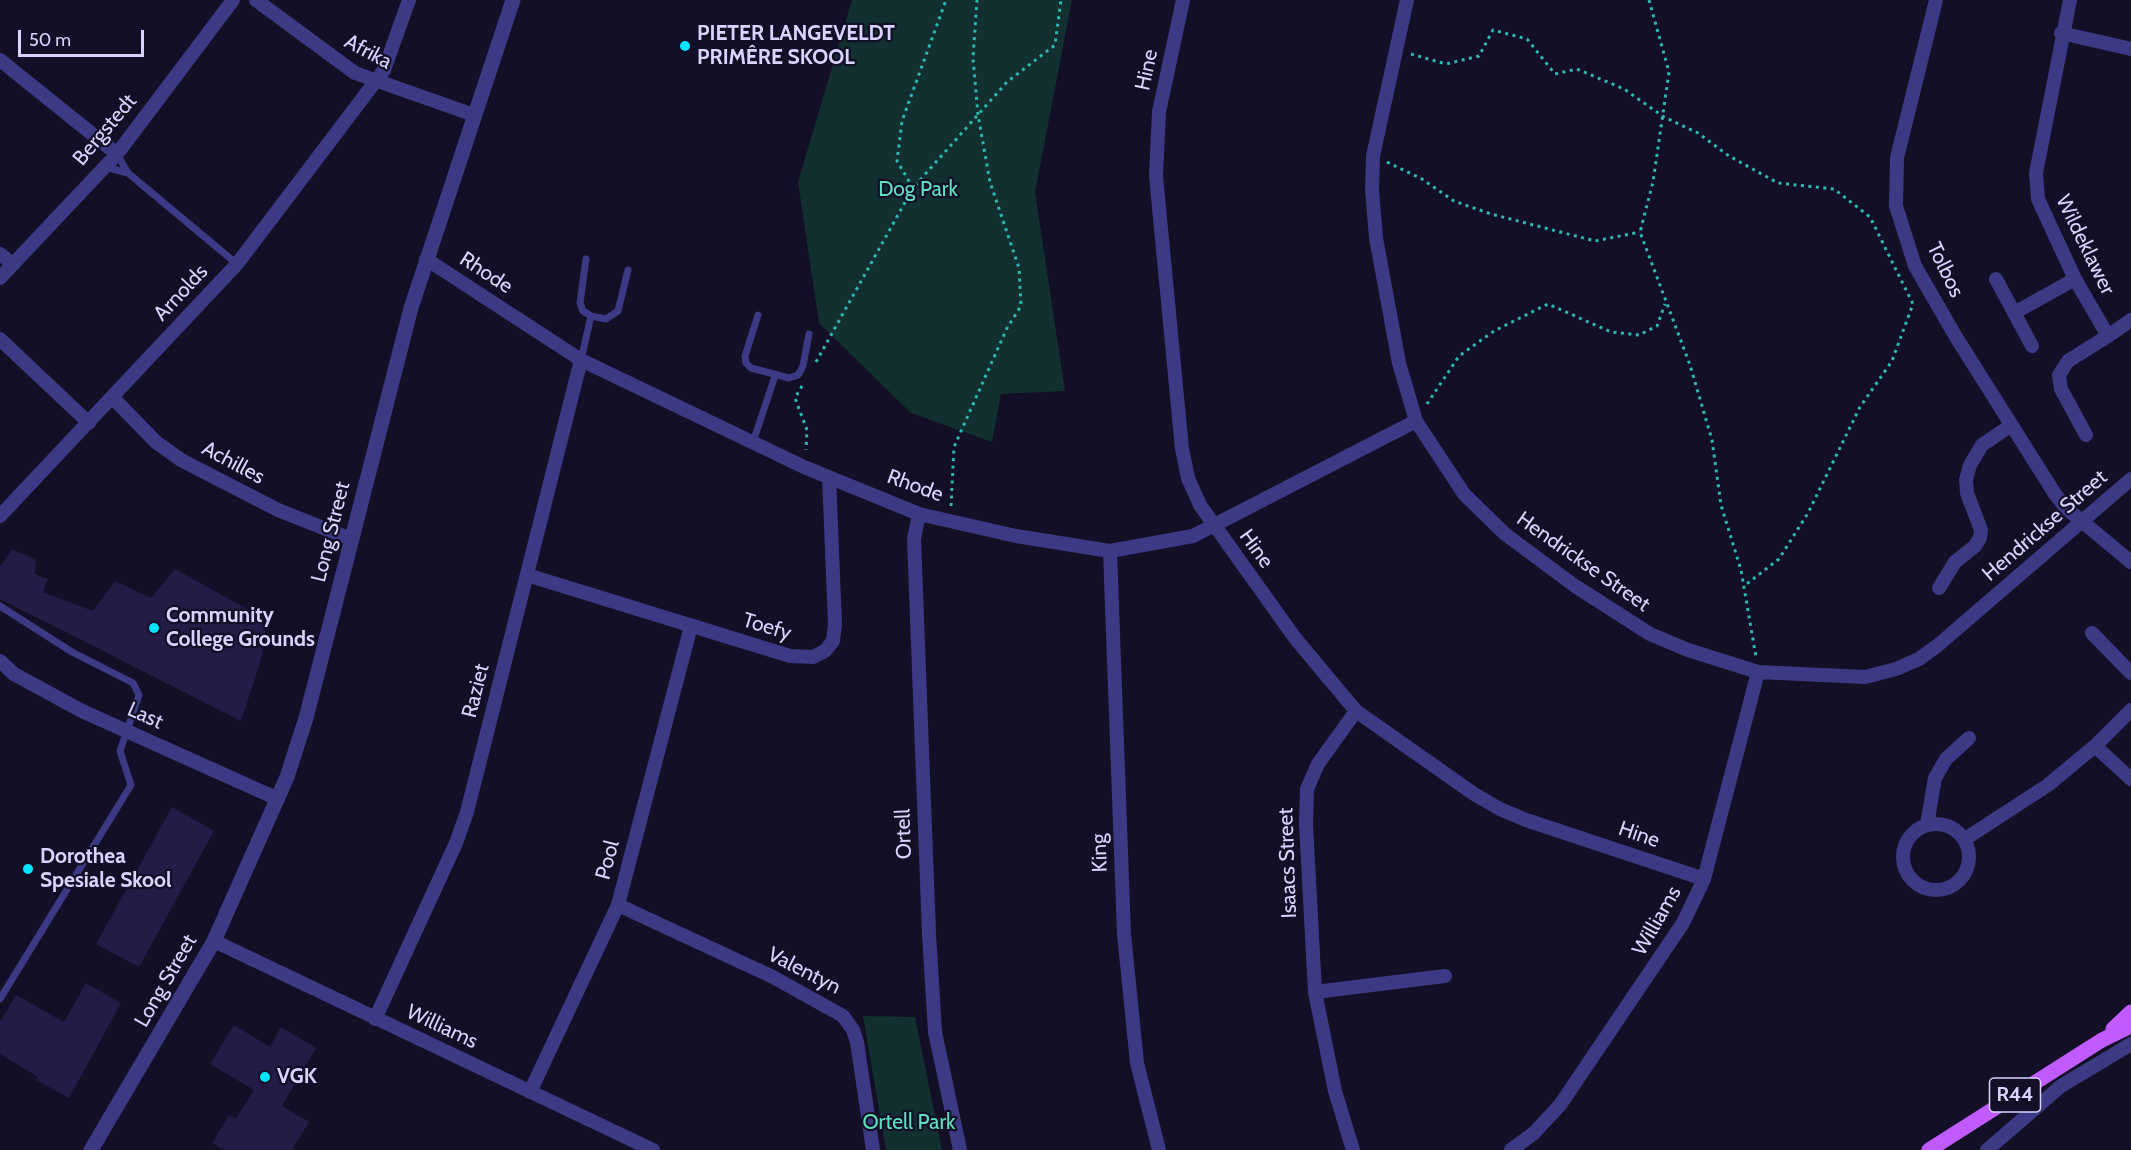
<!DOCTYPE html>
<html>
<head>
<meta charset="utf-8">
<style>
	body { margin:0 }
	#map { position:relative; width:2131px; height:1150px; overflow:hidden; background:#130f26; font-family:Cabin,sans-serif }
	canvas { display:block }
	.scale { position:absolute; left:18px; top:30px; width:126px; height:27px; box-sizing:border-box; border:3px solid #d9d4ff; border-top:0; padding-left:8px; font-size:18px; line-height:21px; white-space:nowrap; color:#d9d4ff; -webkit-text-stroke:4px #130f26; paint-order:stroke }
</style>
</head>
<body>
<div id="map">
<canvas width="2131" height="1150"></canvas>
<div class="scale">50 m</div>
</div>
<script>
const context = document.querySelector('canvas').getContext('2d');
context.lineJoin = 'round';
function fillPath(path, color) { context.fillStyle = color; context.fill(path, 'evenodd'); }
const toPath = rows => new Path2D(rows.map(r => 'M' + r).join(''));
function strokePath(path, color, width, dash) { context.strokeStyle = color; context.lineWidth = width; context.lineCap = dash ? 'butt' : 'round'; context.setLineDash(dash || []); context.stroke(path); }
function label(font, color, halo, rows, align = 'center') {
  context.font = font + ' Cabin,sans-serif'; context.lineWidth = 4.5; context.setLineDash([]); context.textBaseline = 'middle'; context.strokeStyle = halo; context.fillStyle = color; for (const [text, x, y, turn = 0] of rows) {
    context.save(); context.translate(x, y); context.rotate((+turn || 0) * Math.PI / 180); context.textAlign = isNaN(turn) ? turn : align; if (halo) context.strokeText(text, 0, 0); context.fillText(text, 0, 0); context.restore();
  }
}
fillPath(toPath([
	[852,0,1072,0,1035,192,1065,391,1001,394,992,442,911,413,819,323,798,182],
	[863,1016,915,1017,942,1150,886,1150]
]), '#12302f');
fillPath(toPath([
	[12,549,36,560,35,574,48,579,43,592,93,611,115,581,151,598,175,569,267,620,261,660,241,721,0,599,0,567],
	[172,807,214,831,139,967,96,944],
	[86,983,121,1003,69,1098,36,1080,38,1077,0,1054,0,1022,16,995,64,1022],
	[234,1025,270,1047,281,1027,316,1048,282,1106,309,1122,292,1150,224,1150,212,1143,229,1115,236,1119,254,1090,210,1064]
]), '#241b47');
strokePath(toPath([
	[1649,0,1669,72,1653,182,1640,232,1690,365,1712,440,1721,505,1741,570,1756,657],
	[1411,54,1446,64,1479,56,1493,30,1527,39,1555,74,1577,69,1624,89,1664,117,1698,133,1729,156,1778,183,1834,189,1870,217,1913,304,1892,361,1860,407,1808,513,1779,559,1744,586],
	[1387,162,1422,179,1454,201,1491,214,1595,241,1640,232],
	[913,188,897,161,902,121,946,0],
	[816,362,913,188,1007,82,1055,45,1061,0],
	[802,386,795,398,807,430,806,450],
	[1427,404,1459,356,1494,331,1548,304,1611,332,1639,335,1657,326,1665,304],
	[951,506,954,447,1007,328,1021,306,1019,268,990,182,978,115,973,58,977,0]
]), '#2fb8b0', 3, [3, 4.5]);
strokePath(toPath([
	[117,154,128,173,237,264],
	[105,167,128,173],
	[586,259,580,303,583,311,591,316,606,319,618,311,628,270],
	[758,315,745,356,746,363,751,368,789,378,798,375,803,366,809,334],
	[581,360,591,316],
	[753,442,775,376],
	[0,606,72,652,133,683,139,695,120,751,131,785,0,999]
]), '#3d3a85', 7);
strokePath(toPath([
	[256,0,355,73,474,115],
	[1183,0,1159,112,1156,176,1182,449,1188,478,1200,505,1295,638,1356,711,1474,794,1500,809,1526,820,1704,879],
	[1407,0,1373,156,1372,190,1376,238,1399,363,1416,421,1464,494,1505,534,1575,586,1650,634,1688,650,1758,672,1865,677,1896,669,1919,659,1937,646,2131,479],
	[1936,0,1897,158,1896,206,1915,266,1956,337,2055,494,2066,508,2131,562],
	[2070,0,2036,173,2038,199,2075,279,2108,336,2131,320],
	[2061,33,2131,49],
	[0,60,117,154],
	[0,254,13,264],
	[426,259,581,360,804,467,919,514,1016,536,1110,551,1193,536,1416,421],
	[0,278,117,154,233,0],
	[1996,279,2032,346],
	[2014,313,2075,279],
	[0,339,89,423],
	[113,398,156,442,181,460,278,510,351,539],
	[2086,435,2061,389,2059,375,2068,361,2108,336],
	[919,514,914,539,929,934,935,1032,960,1150],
	[0,516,237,264,384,70,409,0],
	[1110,551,1124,934,1137,1063,1159,1150],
	[527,575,790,656,813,657,825,651,833,641,835,624,829,477],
	[1939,588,1955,562,1975,546,1980,538,1981,530,1967,493,1966,480,1970,465,1982,445,2010,426],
	[2092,633,2131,673],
	[0,661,14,674,82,711,278,799],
	[2095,746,2131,779],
	'1903 857a33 33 0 1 1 66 0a33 33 0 1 1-66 0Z',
	[1927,825,1935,778,1946,759,1969,738],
	[1965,839,2048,785,2095,746,2131,710],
	[618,905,773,977,843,1016,853,1030,857,1042,873,1150],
	[214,941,653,1150],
	[1315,992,1445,976],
	[375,1019,456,843,467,812,581,360],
	[530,1092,618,905,691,626],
	[1353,1150,1335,1091,1315,992,1306,824,1307,789,1318,764,1356,711],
	[1511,1150,1534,1133,1560,1105,1683,923,1704,879,1758,672],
	[1987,1150,2061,1086,2131,1044]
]), '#3d3a85', 14);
strokePath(toPath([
	[91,1150,214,941,287,777,306,718,411,308,513,0]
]), '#3d3a85', 15);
strokePath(toPath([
	[2113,1029,2131,1012],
	[1929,1150,2102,1040,2131,1026]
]), '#c25bff', 15);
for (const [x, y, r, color] of [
	[685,46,6,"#00e5ff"],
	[154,628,6,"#00e5ff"],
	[28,869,6,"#00e5ff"],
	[265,1077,6,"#00e5ff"]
]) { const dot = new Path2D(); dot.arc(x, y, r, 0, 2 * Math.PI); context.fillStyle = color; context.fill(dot); strokePath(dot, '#130f26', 2); }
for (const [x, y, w] of [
	[2015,1095,51]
]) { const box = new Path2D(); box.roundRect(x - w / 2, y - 17, w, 34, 4.5); context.fillStyle = '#130f26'; context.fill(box); strokePath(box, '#d9d4ff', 1.5); }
label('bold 20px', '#d9d4ff', null, [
	["R44",2015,1095]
]);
label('bold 21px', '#d9d4ff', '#130f26', [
	["PIETER LANGEVELDT",697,34],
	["PRIMÊRE SKOOL",697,58],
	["Community",166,616],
	["College Grounds",166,640],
	["Dorothea",40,857],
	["Spesiale Skool",40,881],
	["VGK",277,1077]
], 'left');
label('21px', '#d9d4ff', '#130f26', [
	["Afrika",368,52,28],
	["Hine",1147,70,-78],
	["Bergstedt",105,130,-50],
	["Wildeklawer",2085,245,64],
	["Tolbos",1945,270,64],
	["Rhode",486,273,33],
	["Arnolds",181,293,-47],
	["Achilles",233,463,28],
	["Rhode",915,486,20],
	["Hendrickse Street",2045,526,-41],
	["Long Street",331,532,-76],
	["Hine",1256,549,54],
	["Hendrickse Street",1583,562,35],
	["Toefy",767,627,17],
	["Raziet",476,691,-76],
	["Last",145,716,24],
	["Ortell",904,834,-92],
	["Hine",1639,835,19],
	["King",1100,853,-92],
	["Pool",608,860,-75],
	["Isaacs Street",1288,863,-92],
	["Williams",1657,921,-60],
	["Valentyn",804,971,27],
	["Long Street",166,981,-60],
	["Williams",442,1027,25]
]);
label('21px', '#5fe0c0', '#130f26', [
	["Dog Park",918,190],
	["Ortell Park",909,1123]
]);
</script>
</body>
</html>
